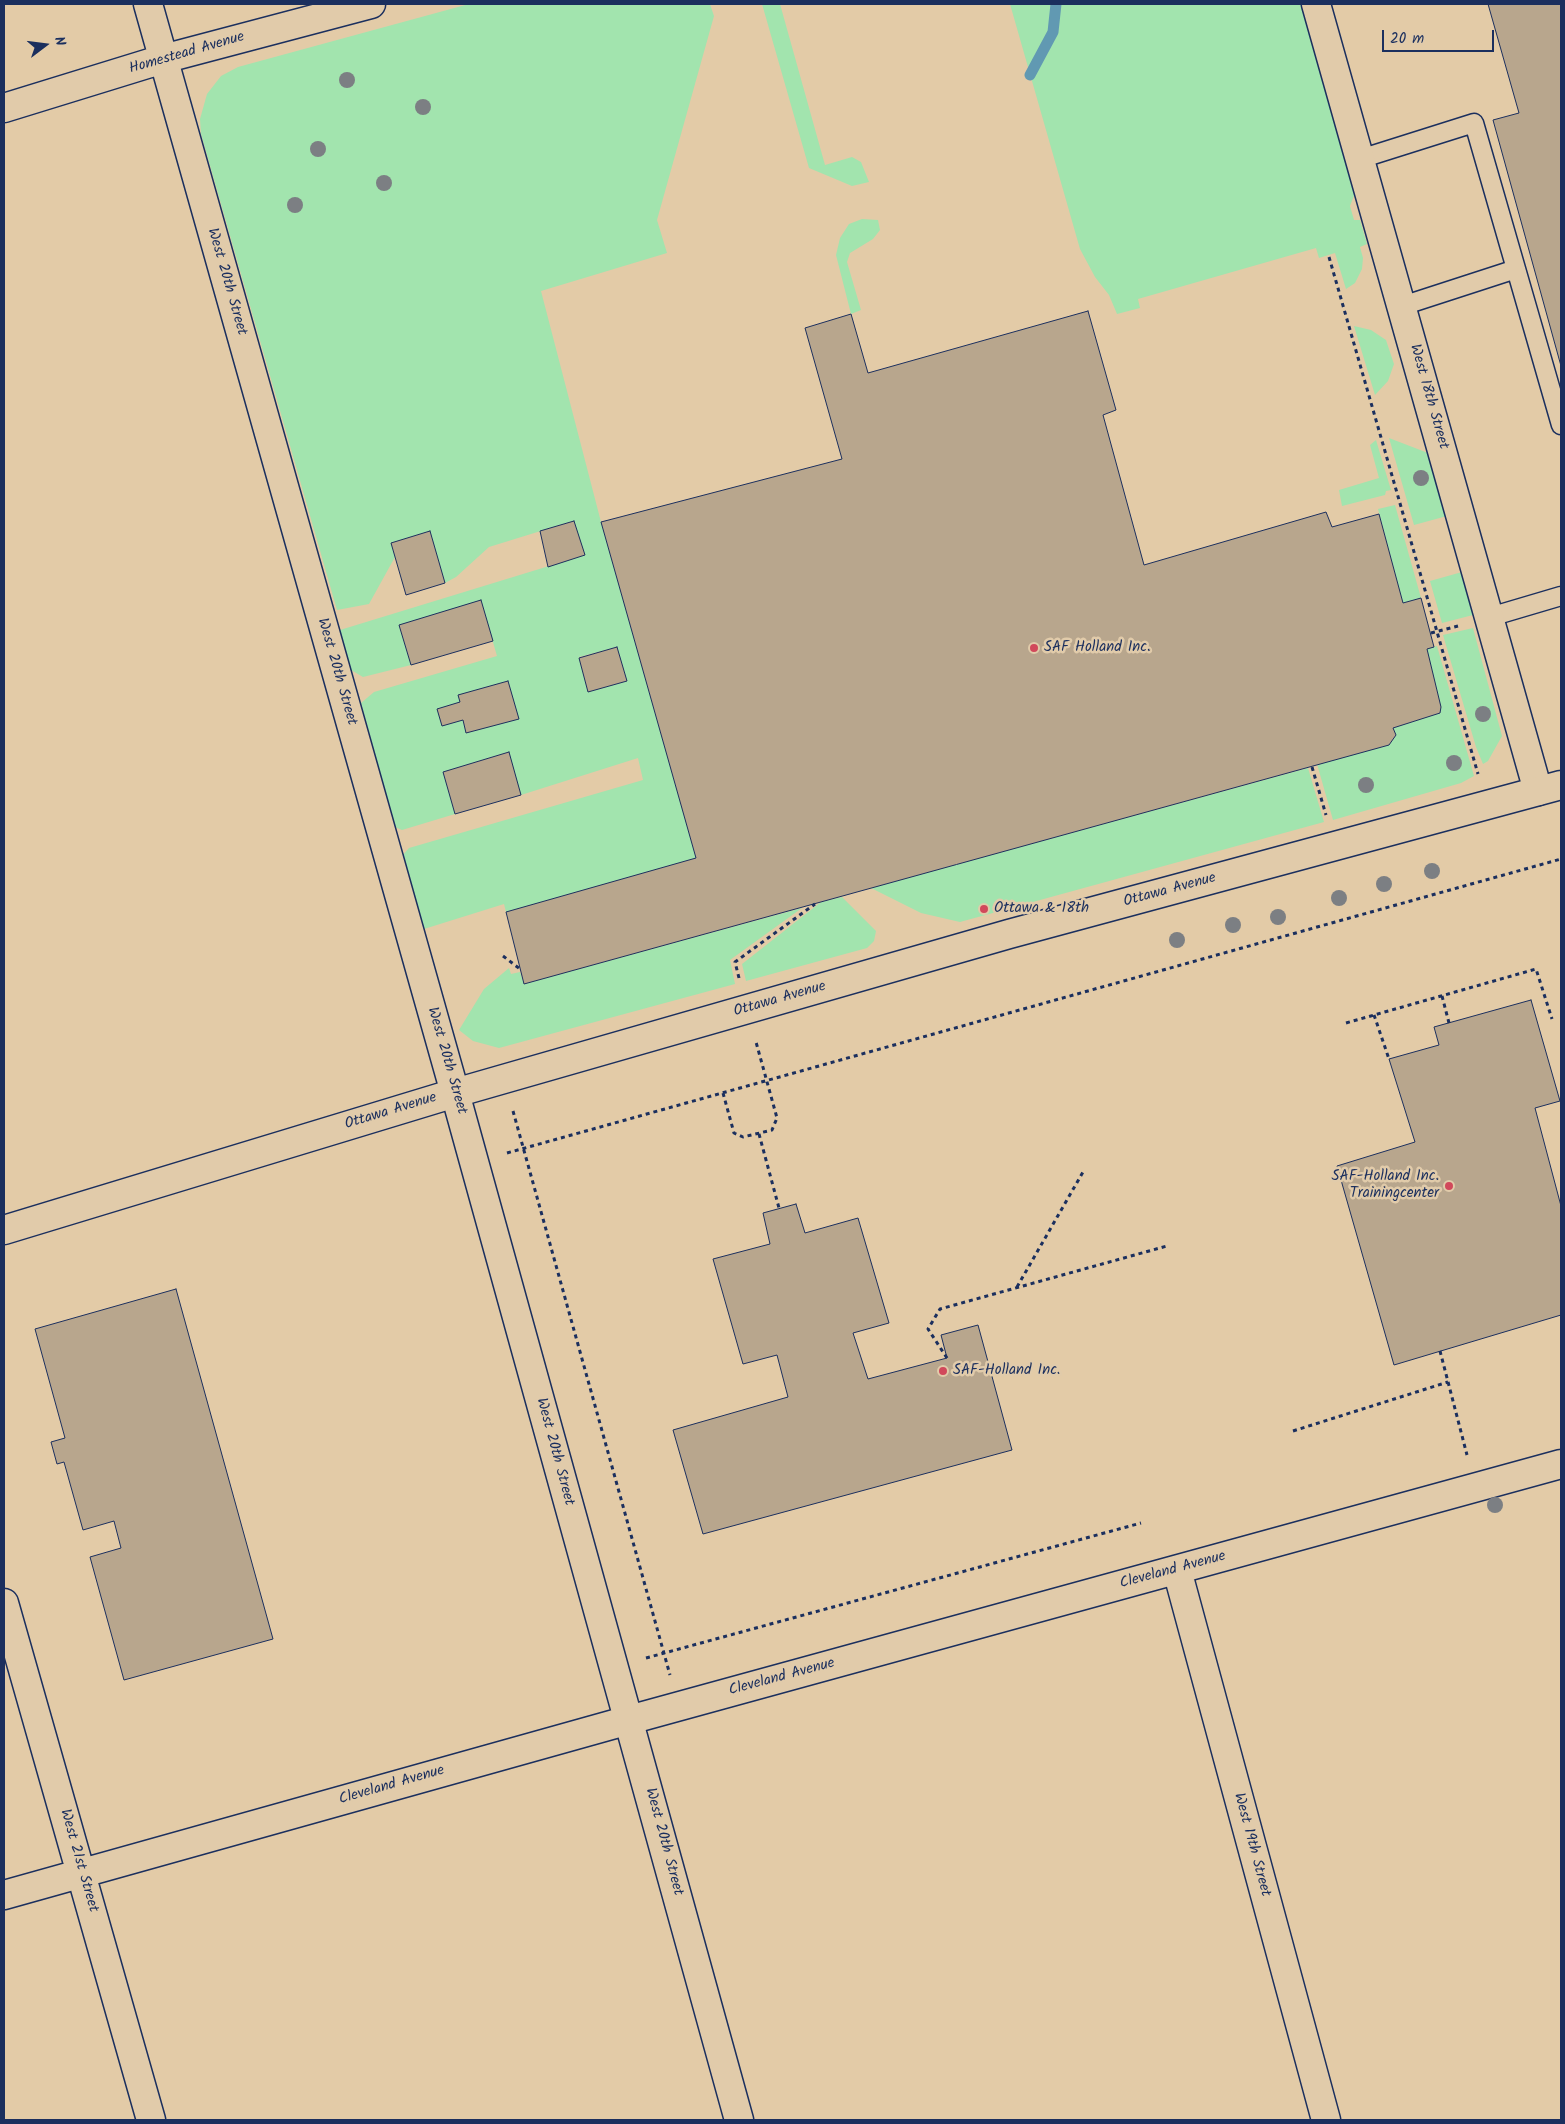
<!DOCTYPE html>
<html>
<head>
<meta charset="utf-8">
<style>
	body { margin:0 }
	#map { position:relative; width:1565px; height:2124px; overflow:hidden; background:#e3cba7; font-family:Kalam,sans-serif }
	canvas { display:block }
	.frame { position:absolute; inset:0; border:5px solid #1b2f5e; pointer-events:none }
	.north { position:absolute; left:20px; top:20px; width:50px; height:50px; -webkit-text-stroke:4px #e1cbaa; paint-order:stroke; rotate:75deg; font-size:14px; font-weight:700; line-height:20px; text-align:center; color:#1b2f5e }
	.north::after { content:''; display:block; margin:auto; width:18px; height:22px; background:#1b2f5e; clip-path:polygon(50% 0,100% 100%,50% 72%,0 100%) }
	.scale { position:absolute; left:1382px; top:30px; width:112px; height:22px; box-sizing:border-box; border:2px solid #1b2f5e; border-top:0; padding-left:6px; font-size:15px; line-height:18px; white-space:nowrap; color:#1b2f5e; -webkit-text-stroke:4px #e1cbaa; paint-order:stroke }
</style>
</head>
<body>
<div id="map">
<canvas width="1565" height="2124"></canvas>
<div class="frame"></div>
<div class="north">N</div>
<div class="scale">20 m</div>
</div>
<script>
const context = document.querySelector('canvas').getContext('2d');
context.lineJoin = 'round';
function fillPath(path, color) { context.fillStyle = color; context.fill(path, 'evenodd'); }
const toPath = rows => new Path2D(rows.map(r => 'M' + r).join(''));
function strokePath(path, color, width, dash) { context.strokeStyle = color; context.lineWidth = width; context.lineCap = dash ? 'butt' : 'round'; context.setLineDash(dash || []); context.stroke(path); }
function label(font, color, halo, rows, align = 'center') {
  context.font = font + ' Kalam,sans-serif'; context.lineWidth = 5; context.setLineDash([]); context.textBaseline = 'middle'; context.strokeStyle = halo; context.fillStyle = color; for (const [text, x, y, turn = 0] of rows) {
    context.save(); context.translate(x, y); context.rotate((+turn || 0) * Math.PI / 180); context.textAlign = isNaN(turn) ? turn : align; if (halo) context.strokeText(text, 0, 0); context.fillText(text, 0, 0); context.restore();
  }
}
fillPath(toPath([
	[469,4,710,4,714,16,657,220,667,253,541,291,601,522,696,858,506,912,504,904,424,929,402,856,409,848,643,780,638,758,521,795,508,752,443,772,455,814,402,830,395,827,361,703,374,692,497,656,481,601,399,625,411,665,363,677,351,670,340,630,585,555,573,521,489,547,456,577,445,583,430,531,391,543,395,557,369,604,337,610,201,134,200,119,207,94,221,76,238,67],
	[617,647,627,681,588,692,579,657],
	[508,681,518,719,466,733,463,720,442,726,460,702,459,695],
	[762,4,780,4,825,165,852,157,861,162,869,182,852,186,809,168],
	[1010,4,1301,4,1355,193,1350,206,1354,220,1360,220,1367,244,1360,247,1363,258,1362,269,1355,283,1346,289,1335,253,1319,258,1316,248,1138,299,1140,308,1117,314,1109,295,1095,277,1080,249],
	[862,219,878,220,880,230,873,239,850,253,847,262,861,310,851,314,836,255,840,238,849,224],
	[1354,326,1371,330,1386,340,1394,364,1388,381,1375,395],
	[1389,438,1428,453,1447,516,1414,525],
	[1376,440,1391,490,1386,491,1385,495,1342,506,1339,490,1379,478,1370,445],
	[1395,505,1421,598,1403,603,1378,509],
	[1462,572,1473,615,1442,623,1430,581],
	[1473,628,1502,736,1488,761,1483,764,1476,747,1443,635],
	[1437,646,1474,776,1461,783,1333,820,1317,764,1389,745,1396,735,1393,728,1440,713,1441,707,1427,649],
	[1308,768,1324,822,960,922,921,913,871,888],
	[842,897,876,931,874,941,867,948,746,981,742,964,821,902],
	[802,908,730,960,735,984,499,1048,473,1041,459,1030,484,989,509,968,511,974,520,972,524,984]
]), '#a2e4ae');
strokePath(toPath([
	[1030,75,1053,32,1056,4]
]), '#6199b2', 11);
const building = toPath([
	[1488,4,1561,4,1561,366,1493,120,1519,113,1488,4],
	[1088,311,1116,410,1103,415,1144,565,1326,512,1332,527,1379,514,1403,603,1421,598,1434,647,1427,649,1441,707,1440,713,1393,728,1396,735,1389,745,524,984,506,912,696,858,601,522,842,459,805,328,851,314,868,373,1088,311],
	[574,521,585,555,548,567,540,531,574,521],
	[430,531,445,583,406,595,391,543,430,531],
	[481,600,493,641,411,665,399,625,481,600],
	[617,647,627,681,588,692,579,658,617,647],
	[508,681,519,719,466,733,463,720,442,726,437,709,460,702,458,695,508,681],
	[509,752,521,795,455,814,443,772,509,752],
	[1531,1000,1560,1101,1535,1108,1561,1206,1561,1315,1394,1365,1337,1166,1415,1142,1389,1059,1439,1045,1434,1027,1531,1000],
	[796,1204,805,1233,858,1218,889,1323,853,1333,868,1379,947,1358,941,1335,978,1325,1012,1450,703,1534,673,1430,788,1397,777,1355,743,1364,713,1259,770,1244,763,1213,796,1204],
	[176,1289,273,1639,124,1680,90,1557,121,1548,114,1521,83,1530,64,1462,57,1464,51,1442,65,1438,35,1329,176,1289]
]);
fillPath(building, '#b8a68d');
strokePath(building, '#1b2f5e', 1);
const lane = toPath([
	[1360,159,1474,123,1561,425],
	[1402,306,1516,269],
	[1490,617,1561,596]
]);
const street = toPath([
	[148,4,455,1093,739,2120],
	[1316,4,1538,791],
	[4,108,163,59,371,4],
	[1177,1570,1326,2120],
	[4,1603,151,2120],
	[4,1895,629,1720,1561,1464]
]);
const secondary = toPath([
	[4,1230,455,1093,1009,934,1561,785]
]);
strokePath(lane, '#1b2f5e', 21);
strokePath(street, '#1b2f5e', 31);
strokePath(secondary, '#1b2f5e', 31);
strokePath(toPath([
	[1329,257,1478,774],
	[1431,633,1458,626],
	[1312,767,1326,815],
	[503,956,520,969],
	[739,978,735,962,815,904],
	[1442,996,1449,1023],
	[1374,1015,1389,1059],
	[1346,1023,1536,969,1552,1019],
	[723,1093,734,1133,743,1137,772,1130,777,1118,756,1042],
	[513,1111,670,1675],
	[759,1134,779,1208],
	[507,1153,1561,859],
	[1017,1287,1083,1172],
	[1440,1351,1467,1455],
	[947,1358,928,1329,940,1309,1167,1246],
	[1293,1431,1448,1382],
	[646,1658,1141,1523]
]), '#1b2f5e', 3, [4, 4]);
strokePath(lane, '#e1cbaa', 18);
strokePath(street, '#e1cbaa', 28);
strokePath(secondary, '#e1cbaa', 28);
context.fillStyle = '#7c7f83';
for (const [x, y] of [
	[347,80],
	[423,107],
	[318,149],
	[384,183],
	[295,205],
	[1421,478],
	[1483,714],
	[1454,763],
	[1366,785],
	[1432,871],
	[1384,884],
	[1339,898],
	[1278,917],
	[1233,925],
	[1177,940],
	[1495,1505]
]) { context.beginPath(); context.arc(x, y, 8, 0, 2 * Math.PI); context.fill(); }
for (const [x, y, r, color] of [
	[1034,648,5,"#d1495b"],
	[984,909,5,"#d1495b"],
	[1449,1186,5,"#d1495b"],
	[943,1371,5,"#d1495b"]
]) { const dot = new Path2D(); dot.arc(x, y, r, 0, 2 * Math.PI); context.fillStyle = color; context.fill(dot); strokePath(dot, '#e1cbaa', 2); }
label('15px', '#1b2f5e', '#e1cbaa', [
	["Homestead Avenue",187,54,-16],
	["West 20th Street",226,282,74],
	["West 18th Street",1428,397,74],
	["West 20th Street",336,672,74],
	["Ottawa Avenue",1170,891,-15],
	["Ottawa Avenue",780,1000,-16],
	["West 20th Street",446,1061,74],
	["Ottawa Avenue",391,1112,-17],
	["West 20th Street",554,1452,75],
	["Cleveland Avenue",1173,1571,-15],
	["Cleveland Avenue",782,1678,-15],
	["Cleveland Avenue",392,1786,-16],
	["West 20th Street",663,1842,75],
	["West 19th Street",1251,1845,75],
	["West 21st Street",78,1861,74]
]);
label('15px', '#1b2f5e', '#e1cbaa', [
	["SAF Holland Inc.",1044,648],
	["Ottawa & 18th",994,909],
	["SAF-Holland Inc.",1439,1177,"right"],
	["Trainingcenter",1439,1194,"right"],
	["SAF-Holland Inc.",953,1371]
], 'left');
</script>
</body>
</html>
